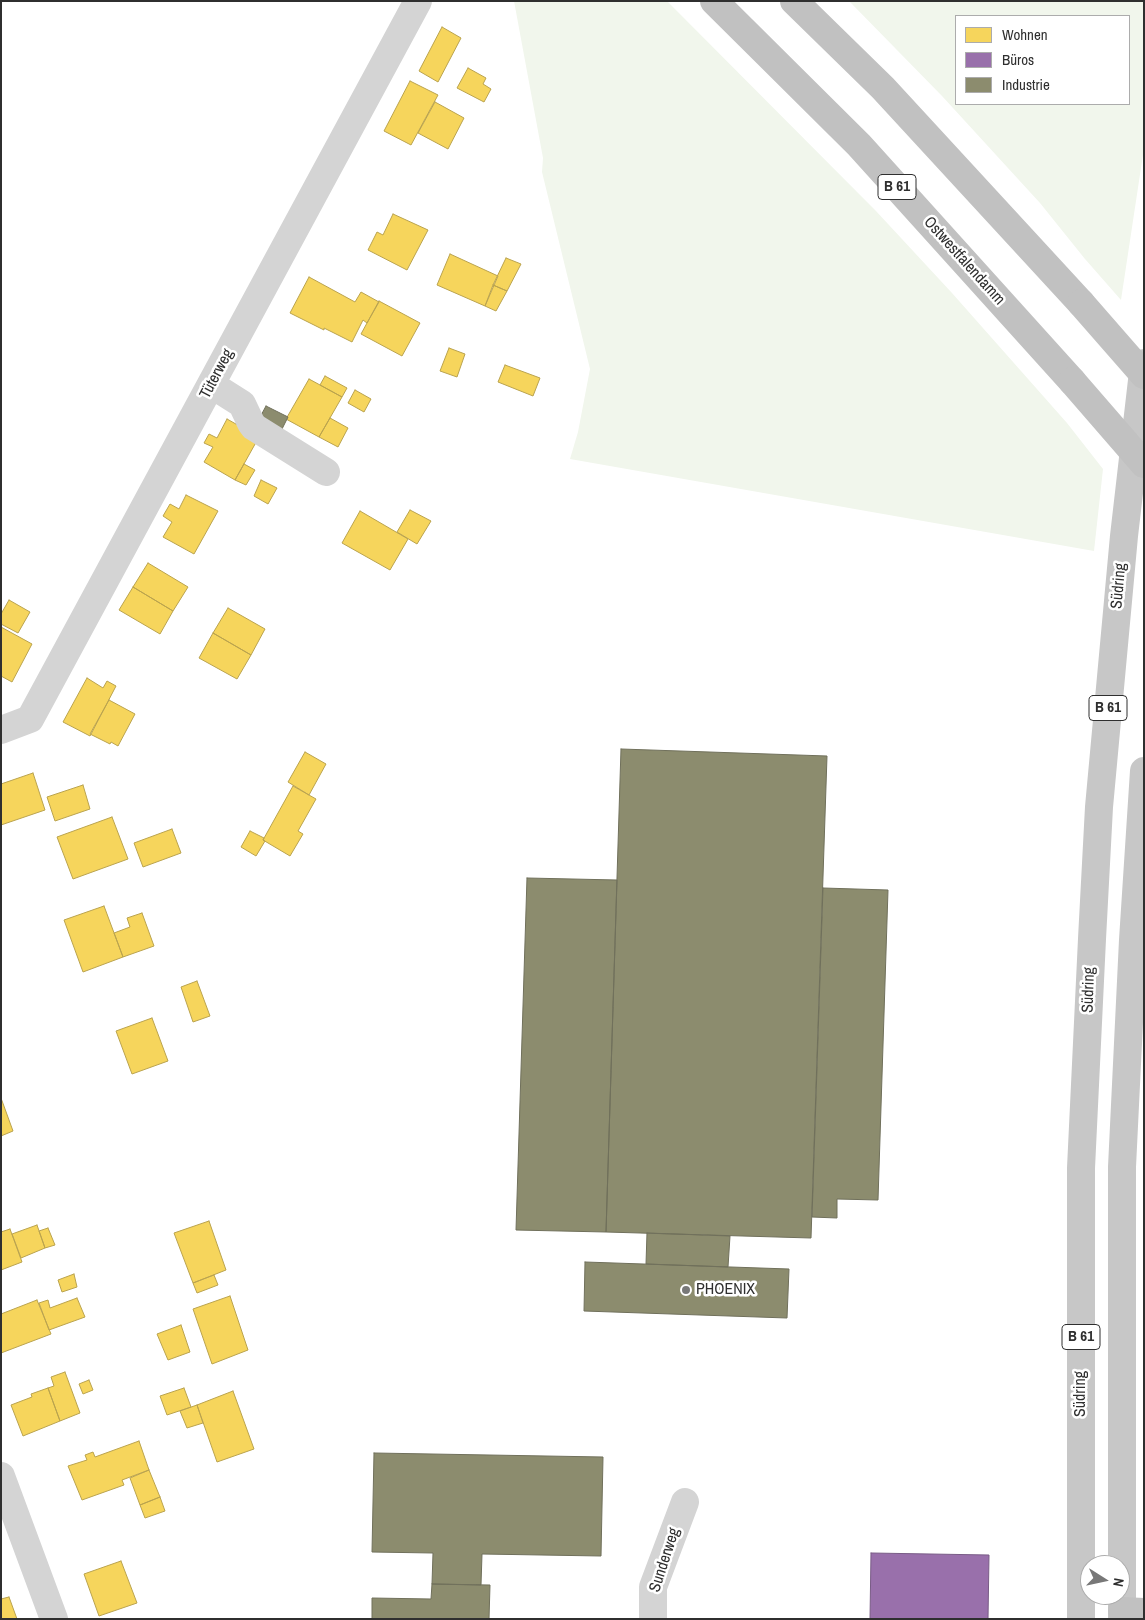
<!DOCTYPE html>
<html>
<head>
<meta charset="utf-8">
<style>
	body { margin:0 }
	#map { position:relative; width:1145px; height:1620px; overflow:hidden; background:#fff; font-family:"Archivo Narrow",sans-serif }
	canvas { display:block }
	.frame { position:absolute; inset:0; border:2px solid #2f2f2f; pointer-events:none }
	.legend { position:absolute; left:955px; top:15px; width:175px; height:90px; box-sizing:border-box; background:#fff; border:1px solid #acacac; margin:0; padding:6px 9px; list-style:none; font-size:15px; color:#2f2f2f }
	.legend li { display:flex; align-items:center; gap:10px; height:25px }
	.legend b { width:25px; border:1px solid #acacac }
	.north { position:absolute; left:1080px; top:1555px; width:50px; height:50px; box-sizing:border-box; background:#fff; border:1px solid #acacac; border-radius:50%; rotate:100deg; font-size:14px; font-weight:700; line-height:20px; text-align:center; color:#2f2f2f }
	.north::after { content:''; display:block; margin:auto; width:18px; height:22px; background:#787878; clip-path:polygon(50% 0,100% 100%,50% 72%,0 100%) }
</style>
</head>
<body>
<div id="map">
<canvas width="1145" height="1620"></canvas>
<div class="frame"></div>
<ul class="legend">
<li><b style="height:14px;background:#f6d55c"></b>Wohnen</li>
<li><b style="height:14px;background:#9970ab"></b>Büros</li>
<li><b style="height:14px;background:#8c8c6e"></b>Industrie</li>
</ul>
<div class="north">N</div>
</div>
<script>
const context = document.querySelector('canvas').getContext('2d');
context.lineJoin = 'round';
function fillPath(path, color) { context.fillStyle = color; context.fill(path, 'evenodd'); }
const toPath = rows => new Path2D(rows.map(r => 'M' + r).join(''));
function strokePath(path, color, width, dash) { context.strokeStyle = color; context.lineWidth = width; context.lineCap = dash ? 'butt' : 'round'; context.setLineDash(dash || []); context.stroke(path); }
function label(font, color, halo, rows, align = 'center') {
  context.font = font + ' "Archivo Narrow",sans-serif'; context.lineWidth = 5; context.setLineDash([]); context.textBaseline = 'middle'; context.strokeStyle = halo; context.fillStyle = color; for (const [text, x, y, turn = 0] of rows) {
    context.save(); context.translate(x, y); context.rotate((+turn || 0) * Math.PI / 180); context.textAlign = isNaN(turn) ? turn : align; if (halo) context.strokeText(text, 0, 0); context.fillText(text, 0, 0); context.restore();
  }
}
fillPath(toPath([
	[514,1,667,1,876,211,952,293,1067,423,1103,469,1094,551,570,459,578,432,590,369,542,172,543,158],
	[849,1,1144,1,1144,148,1121,300,1085,259,1040,203,942,96],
	[956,16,1129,16,1129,104,956,104]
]), '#f1f6ec');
const homes = toPath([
	[442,27,461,38,438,82,419,71,442,27],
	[468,68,486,78,483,84,491,89,484,102,457,88,468,68],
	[410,81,438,95,411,145,384,131,410,81],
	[435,102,464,118,448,149,418,133,435,102],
	[393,214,428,230,407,270,368,250,377,232,383,235,393,214],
	[450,254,498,276,485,306,437,285,450,254],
	[506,258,521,264,507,291,493,285,506,258],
	[309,277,355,302,361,292,379,302,367,323,363,320,352,342,324,328,324,330,290,313,309,277],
	[493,285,507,291,496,311,485,306,493,285],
	[379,301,420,323,402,356,361,334,379,301],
	[449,348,465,354,457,377,440,371,449,348],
	[505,365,540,378,533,396,498,382,505,365],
	[325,376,347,388,342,397,320,385,325,376],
	[309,379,342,397,319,437,286,419,309,379],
	[355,390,371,399,364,412,348,403,355,390],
	[330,418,348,428,338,447,319,437,330,418],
	[227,419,259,437,235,480,204,462,213,447,204,443,209,434,217,438,227,419],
	[244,464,255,470,246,485,235,480,244,464],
	[261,480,277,488,268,504,254,496,261,480],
	[186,495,218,511,194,554,163,537,172,522,163,516,170,504,179,509,186,495],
	[410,510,431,521,417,544,397,532,410,510],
	[360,511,408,539,390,570,342,543,360,511],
	[148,563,188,587,173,611,133,587,148,563],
	[133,587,173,611,160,634,119,610,133,587],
	[9,600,30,612,18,633,1,624,1,614,9,600],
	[228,608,265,629,251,655,213,633,228,608],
	[1,627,32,644,12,682,1,676,1,627],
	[213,633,251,655,237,679,199,658,213,633],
	[87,678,103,688,107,681,116,686,90,736,63,722,87,678],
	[109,700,135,714,118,746,111,742,110,744,90,734,109,700],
	[305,752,326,764,309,795,288,782,305,752],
	[33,773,45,810,1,825,1,784,33,773],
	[83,785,90,809,55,821,47,797,83,785],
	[293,786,316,799,298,831,303,834,290,856,263,840,293,786],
	[112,817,128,859,73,879,57,837,112,817],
	[172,829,181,853,143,867,134,843,172,829],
	[250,831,264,838,263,840,265,841,256,856,241,847,250,831],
	[104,906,123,957,83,972,64,920,104,906],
	[142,913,154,946,123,957,114,933,130,927,127,918,142,913],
	[197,981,210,1016,193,1022,181,987,197,981],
	[152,1018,168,1061,132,1074,116,1031,152,1018],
	[1,1098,13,1131,1,1136,1,1098],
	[209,1221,226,1270,193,1283,174,1233,209,1221],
	[37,1225,45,1248,21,1258,12,1234,37,1225],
	[48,1228,55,1245,45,1248,39,1231,48,1228],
	[10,1229,22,1262,1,1270,1,1232,10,1229],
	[74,1274,77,1287,62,1292,58,1280,74,1274],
	[214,1275,218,1285,197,1293,193,1283,214,1275],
	[230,1296,248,1350,212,1364,193,1309,230,1296],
	[77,1298,85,1317,49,1330,39,1303,48,1300,50,1308,77,1298],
	[37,1300,51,1334,1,1353,1,1314,37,1300],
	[181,1325,190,1352,168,1360,157,1334,181,1325],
	[65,1372,80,1413,60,1421,48,1388,54,1386,51,1377,65,1372],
	[89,1380,93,1390,83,1394,79,1384,89,1380],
	[48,1388,60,1421,23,1436,11,1405,32,1397,31,1394,48,1388],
	[184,1388,191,1407,167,1415,160,1396,184,1388],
	[233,1391,254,1449,217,1462,197,1405,233,1391],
	[197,1405,203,1423,187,1428,180,1411,197,1405],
	[139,1441,149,1470,122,1480,124,1485,82,1500,68,1466,87,1460,85,1455,93,1452,95,1457,139,1441],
	[149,1470,160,1497,140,1505,130,1478,149,1470],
	[160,1497,165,1511,145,1518,140,1505,160,1497],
	[121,1561,137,1603,99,1616,84,1574,121,1561],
	[9,1597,17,1619,1,1619,1,1599,9,1597]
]);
fillPath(homes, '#f6d55c');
strokePath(homes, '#baa34e', 1);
const offices = toPath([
	[871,1553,989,1555,988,1619,870,1619,871,1553]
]);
fillPath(offices, '#9970ab');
strokePath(offices, '#795c86', 1);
const industry = toPath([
	[266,406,288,417,280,433,258,421,266,406],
	[621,749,827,756,811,1238,606,1232,621,749],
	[527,878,617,880,606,1232,516,1230,527,878],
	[823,888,888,890,878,1200,837,1199,837,1218,812,1217,823,888],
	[647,1233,730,1236,728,1267,646,1264,647,1233],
	[585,1262,789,1269,787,1318,584,1311,585,1262],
	[374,1453,603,1457,601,1556,482,1554,481,1585,432,1584,433,1553,372,1552,374,1453],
	[432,1584,490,1585,489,1619,372,1619,372,1598,431,1599,432,1584]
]);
fillPath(industry, '#8c8c6e');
strokePath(industry, '#70705b', 1);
strokePath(toPath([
	[212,385,242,404,251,423,254,427,326,472],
	[1,730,30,719,418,1],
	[1,1476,54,1619],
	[653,1619,653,1587,685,1502]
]), '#d4d4d4', 28);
strokePath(toPath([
	[1081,1619,1081,1168,1092,939,1099,807,1124,536,1144,363],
	[1122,1619,1122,1167,1133,940,1144,771]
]), '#c7c7c7', 28);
strokePath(toPath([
	[714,1,859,145,1072,381],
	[794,1,883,88,1081,303],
	[1122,1611,1144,1612]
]), '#c1c1c1', 28);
strokePath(toPath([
	[1081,303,1144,375],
	[1072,381,1144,464]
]), '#c1c1c1', 28);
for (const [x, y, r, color] of [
	[686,1290,5,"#787878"]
]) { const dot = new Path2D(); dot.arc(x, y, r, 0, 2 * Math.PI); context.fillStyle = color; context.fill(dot); strokePath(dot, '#fff', 2); }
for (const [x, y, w] of [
	[897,187,38],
	[1108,708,38],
	[1081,1337,38]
]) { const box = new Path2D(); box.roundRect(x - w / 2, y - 12.5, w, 25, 4); context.fillStyle = '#fff'; context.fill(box); strokePath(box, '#2f2f2f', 1); }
label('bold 15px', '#2f2f2f', null, [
	["B 61",897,187],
	["B 61",1108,708],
	["B 61",1081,1337]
]);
label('16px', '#2f2f2f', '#fff', [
	["Ostwestfalendamm",964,261,48],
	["Tüterweg",217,374,-62],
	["Südring",1119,586,-85],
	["Südring",1089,990,-88],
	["Südring",1081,1394,-90],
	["Sunderweg",665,1560,-72]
]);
label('16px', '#2f2f2f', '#fff', [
	["PHOENIX",696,1290]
], 'left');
</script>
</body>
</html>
